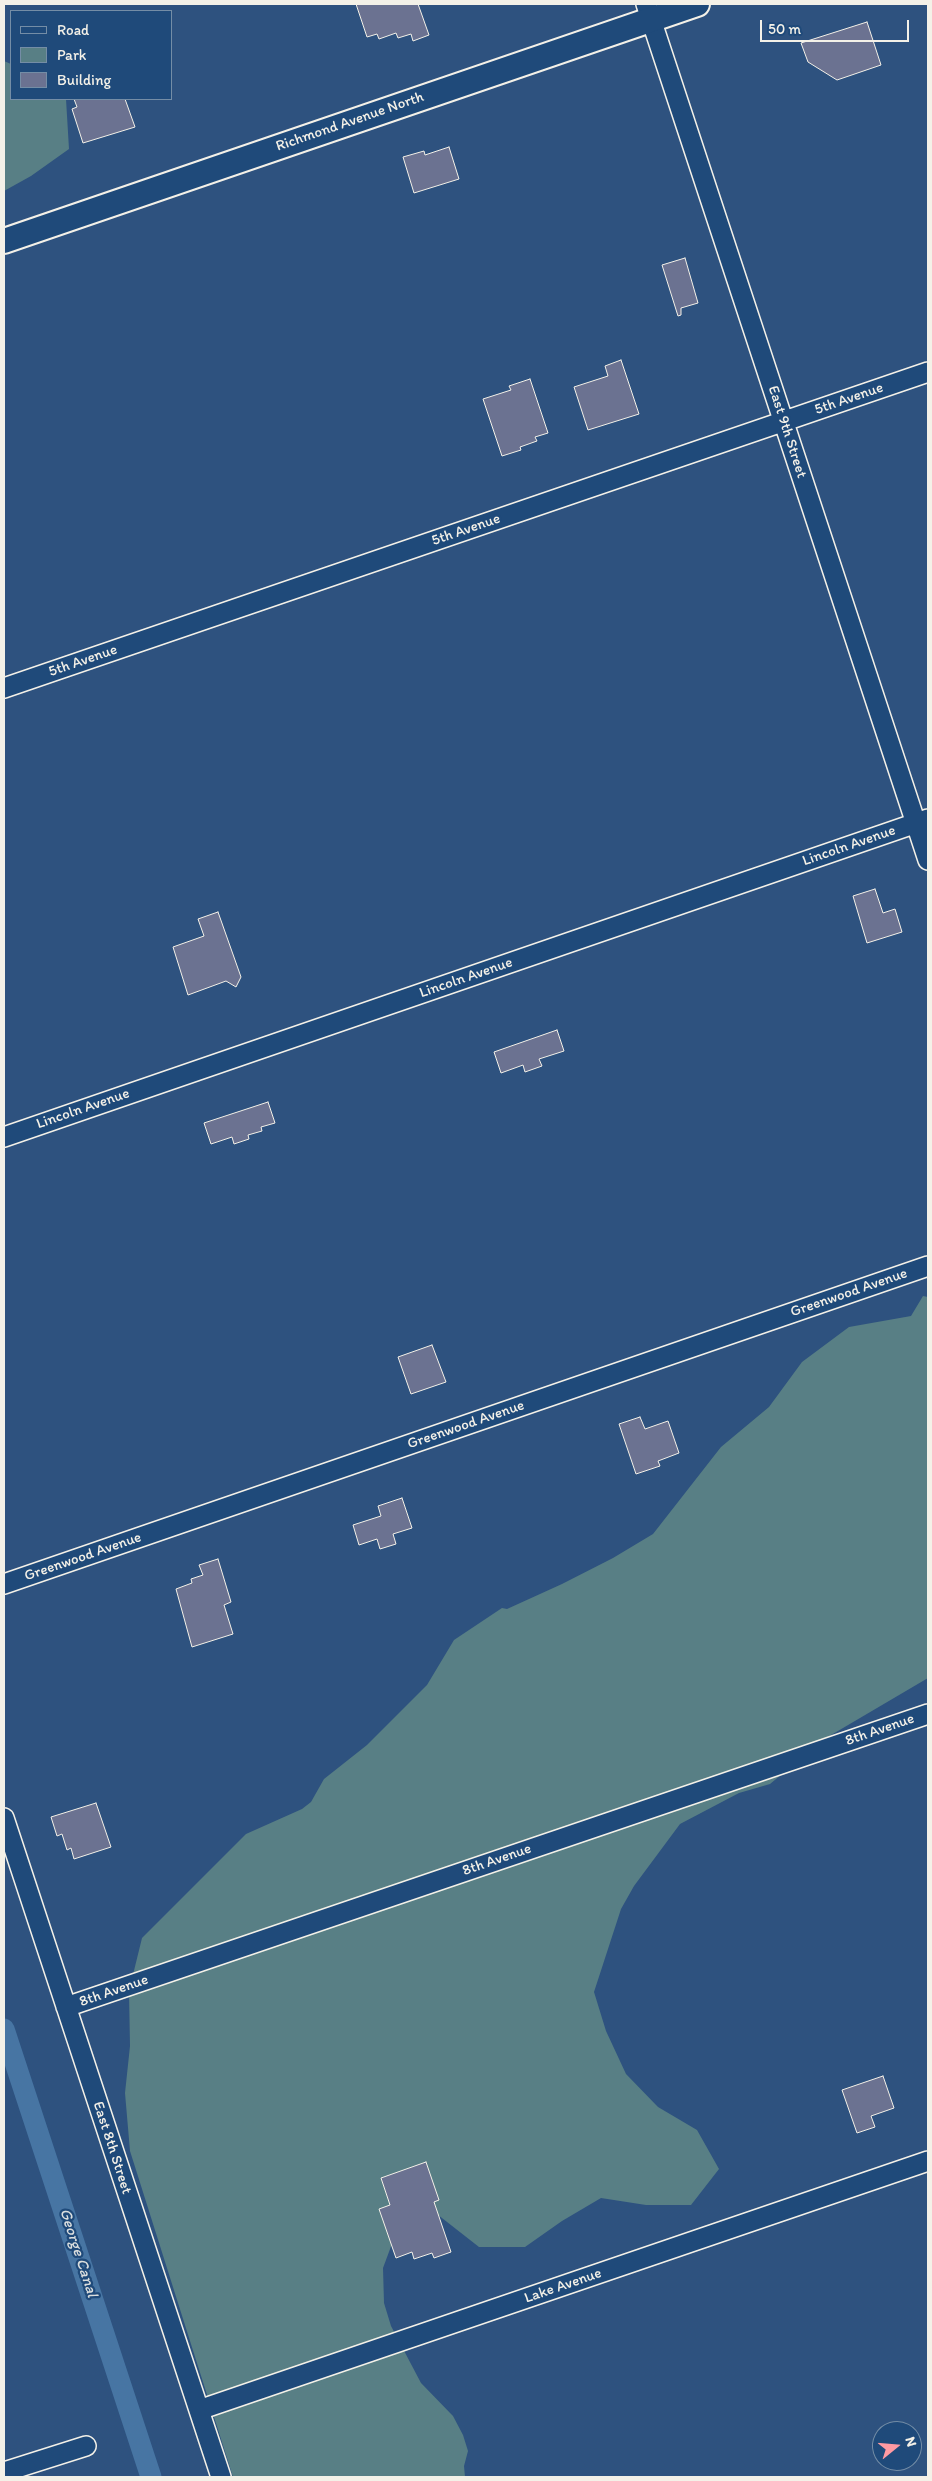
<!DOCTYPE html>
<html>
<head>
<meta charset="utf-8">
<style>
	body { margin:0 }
	#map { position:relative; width:932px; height:2481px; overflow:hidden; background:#2e527f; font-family:Itim,sans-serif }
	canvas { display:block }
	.frame { position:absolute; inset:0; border:5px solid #f4f1e8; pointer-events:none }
	.legend { position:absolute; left:10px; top:10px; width:162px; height:90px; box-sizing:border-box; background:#1f4a7a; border:1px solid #748da6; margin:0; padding:6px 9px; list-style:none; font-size:15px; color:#f4f1e8 }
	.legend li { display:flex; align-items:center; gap:10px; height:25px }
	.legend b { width:25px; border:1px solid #748da6 }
	.north { position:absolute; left:872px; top:2421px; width:50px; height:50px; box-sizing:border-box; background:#1f4a7a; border:1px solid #748da6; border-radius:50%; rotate:73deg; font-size:14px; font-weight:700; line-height:20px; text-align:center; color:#f4f1e8 }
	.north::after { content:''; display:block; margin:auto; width:18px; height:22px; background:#ff9aa2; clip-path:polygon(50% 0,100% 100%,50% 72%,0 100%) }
	.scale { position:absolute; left:760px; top:20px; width:149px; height:22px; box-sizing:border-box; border:2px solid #f4f1e8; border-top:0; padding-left:6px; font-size:15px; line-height:18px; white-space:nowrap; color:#f4f1e8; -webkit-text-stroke:4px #1f4a7a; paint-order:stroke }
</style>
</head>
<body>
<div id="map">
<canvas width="932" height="2481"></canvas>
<div class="frame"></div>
<ul class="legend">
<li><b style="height:6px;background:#1f4a7a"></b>Road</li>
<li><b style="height:14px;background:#587f85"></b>Park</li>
<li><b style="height:14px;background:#6b7291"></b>Building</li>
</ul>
<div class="north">N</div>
<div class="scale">50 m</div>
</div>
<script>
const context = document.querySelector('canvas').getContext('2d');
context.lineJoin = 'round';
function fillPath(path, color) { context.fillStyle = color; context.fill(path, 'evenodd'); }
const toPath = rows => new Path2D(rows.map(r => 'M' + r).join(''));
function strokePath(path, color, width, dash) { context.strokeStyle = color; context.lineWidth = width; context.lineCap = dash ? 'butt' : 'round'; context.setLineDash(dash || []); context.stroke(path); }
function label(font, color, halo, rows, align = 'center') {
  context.font = font + ' Itim,sans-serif'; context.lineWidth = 4.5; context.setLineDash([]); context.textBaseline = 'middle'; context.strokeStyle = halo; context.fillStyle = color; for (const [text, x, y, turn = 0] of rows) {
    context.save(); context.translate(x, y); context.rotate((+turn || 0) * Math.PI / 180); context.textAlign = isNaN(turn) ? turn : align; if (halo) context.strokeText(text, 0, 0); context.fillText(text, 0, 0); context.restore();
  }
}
fillPath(toPath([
	[4,61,11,64,11,99,66,99,69,149,31,176,4,191],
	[923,1296,928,1297,928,1678,826,1738,770,1784,739,1793,680,1824,634,1886,621,1909,594,1992,606,2031,626,2074,658,2107,697,2130,719,2169,691,2205,646,2205,601,2198,562,2221,525,2247,479,2247,433,2211,393,2241,383,2268,384,2303,391,2326,421,2383,453,2416,463,2435,468,2451,464,2466,465,2477,233,2477,130,2151,125,2093,130,2046,129,1991,142,1938,246,1834,302,1809,311,1802,324,1779,367,1745,427,1685,454,1640,502,1608,507,1609,562,1584,613,1558,653,1534,721,1447,769,1407,802,1362,849,1327,911,1316]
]), '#587f85');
strokePath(toPath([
	[4,2029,151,2477]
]), '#4775a3', 21);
const building = toPath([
	[356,4,418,4,429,35,413,41,411,34,398,38,396,33,379,39,377,34,367,37,356,4],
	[867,22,881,65,837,80,808,62,801,43,867,22],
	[74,99,125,99,135,127,83,143,72,109,77,107,74,99],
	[449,147,459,179,414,193,403,157,424,151,425,155,449,147],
	[685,258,698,303,681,308,681,315,678,316,662,265,685,258],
	[621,360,639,414,588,430,574,387,608,376,605,366,621,360],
	[530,379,548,433,535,437,537,441,520,447,521,450,502,456,483,399,511,390,509,386,530,379],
	[875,889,883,913,895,909,902,932,867,943,853,896,875,889],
	[218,912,241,977,236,987,226,981,188,995,173,947,204,936,198,919,218,912],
	[557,1030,564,1051,539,1059,542,1066,525,1072,523,1065,501,1073,494,1052,557,1030],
	[268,1102,275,1123,261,1127,262,1131,248,1135,249,1139,234,1144,232,1137,211,1144,204,1123,268,1102],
	[432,1345,446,1382,411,1394,398,1357,432,1345],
	[640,1417,645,1429,668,1421,679,1453,658,1461,660,1466,636,1474,619,1424,640,1417],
	[402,1498,412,1528,393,1534,396,1544,380,1549,377,1539,359,1545,353,1525,381,1516,378,1506,402,1498],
	[218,1559,231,1602,224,1605,233,1634,192,1647,176,1589,192,1583,191,1579,203,1575,199,1565,218,1559],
	[96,1803,111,1847,74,1859,71,1848,67,1850,62,1834,57,1836,51,1817,96,1803],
	[883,2076,894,2108,871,2116,875,2127,857,2133,842,2090,883,2076],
	[426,2162,439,2200,434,2202,451,2252,434,2258,432,2253,414,2259,412,2252,396,2258,379,2209,390,2205,381,2178,426,2162]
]);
fillPath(building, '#6b7291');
strokePath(building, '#f4f1e8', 1);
const minor = toPath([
	[646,4,928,860],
	[4,688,928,372],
	[4,1137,928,819],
	[4,1584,928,1266],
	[4,1818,221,2477],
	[66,2007,928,1714],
	[199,2410,928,2161],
	[4,2472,86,2446]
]);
const tertiary = toPath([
	[4,241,697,4]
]);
strokePath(minor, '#f4f1e8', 22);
strokePath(tertiary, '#f4f1e8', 28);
strokePath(minor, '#1f4a7a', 19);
strokePath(tertiary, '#1f4a7a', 24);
label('15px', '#f4f1e8', '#1f4a7a', [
	["Richmond Avenue North",350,122,-19],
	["5th Avenue",849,399,-19],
	["East 9th Street",787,432,72],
	["5th Avenue",466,530,-19],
	["5th Avenue",83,661,-19],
	["Lincoln Avenue",849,846,-19],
	["Lincoln Avenue",466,978,-19],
	["Lincoln Avenue",83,1109,-19],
	["Greenwood Avenue",849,1293,-19],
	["Greenwood Avenue",466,1425,-19],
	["Greenwood Avenue",83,1557,-19],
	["8th Avenue",880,1730,-19],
	["8th Avenue",497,1860,-19],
	["8th Avenue",114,1991,-19],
	["East 8th Street",112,2148,72],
	["Lake Avenue",563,2286,-19]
]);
label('italic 16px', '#dadede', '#1f4a7a', [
	["George Canal",78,2253,72]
]);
</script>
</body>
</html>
